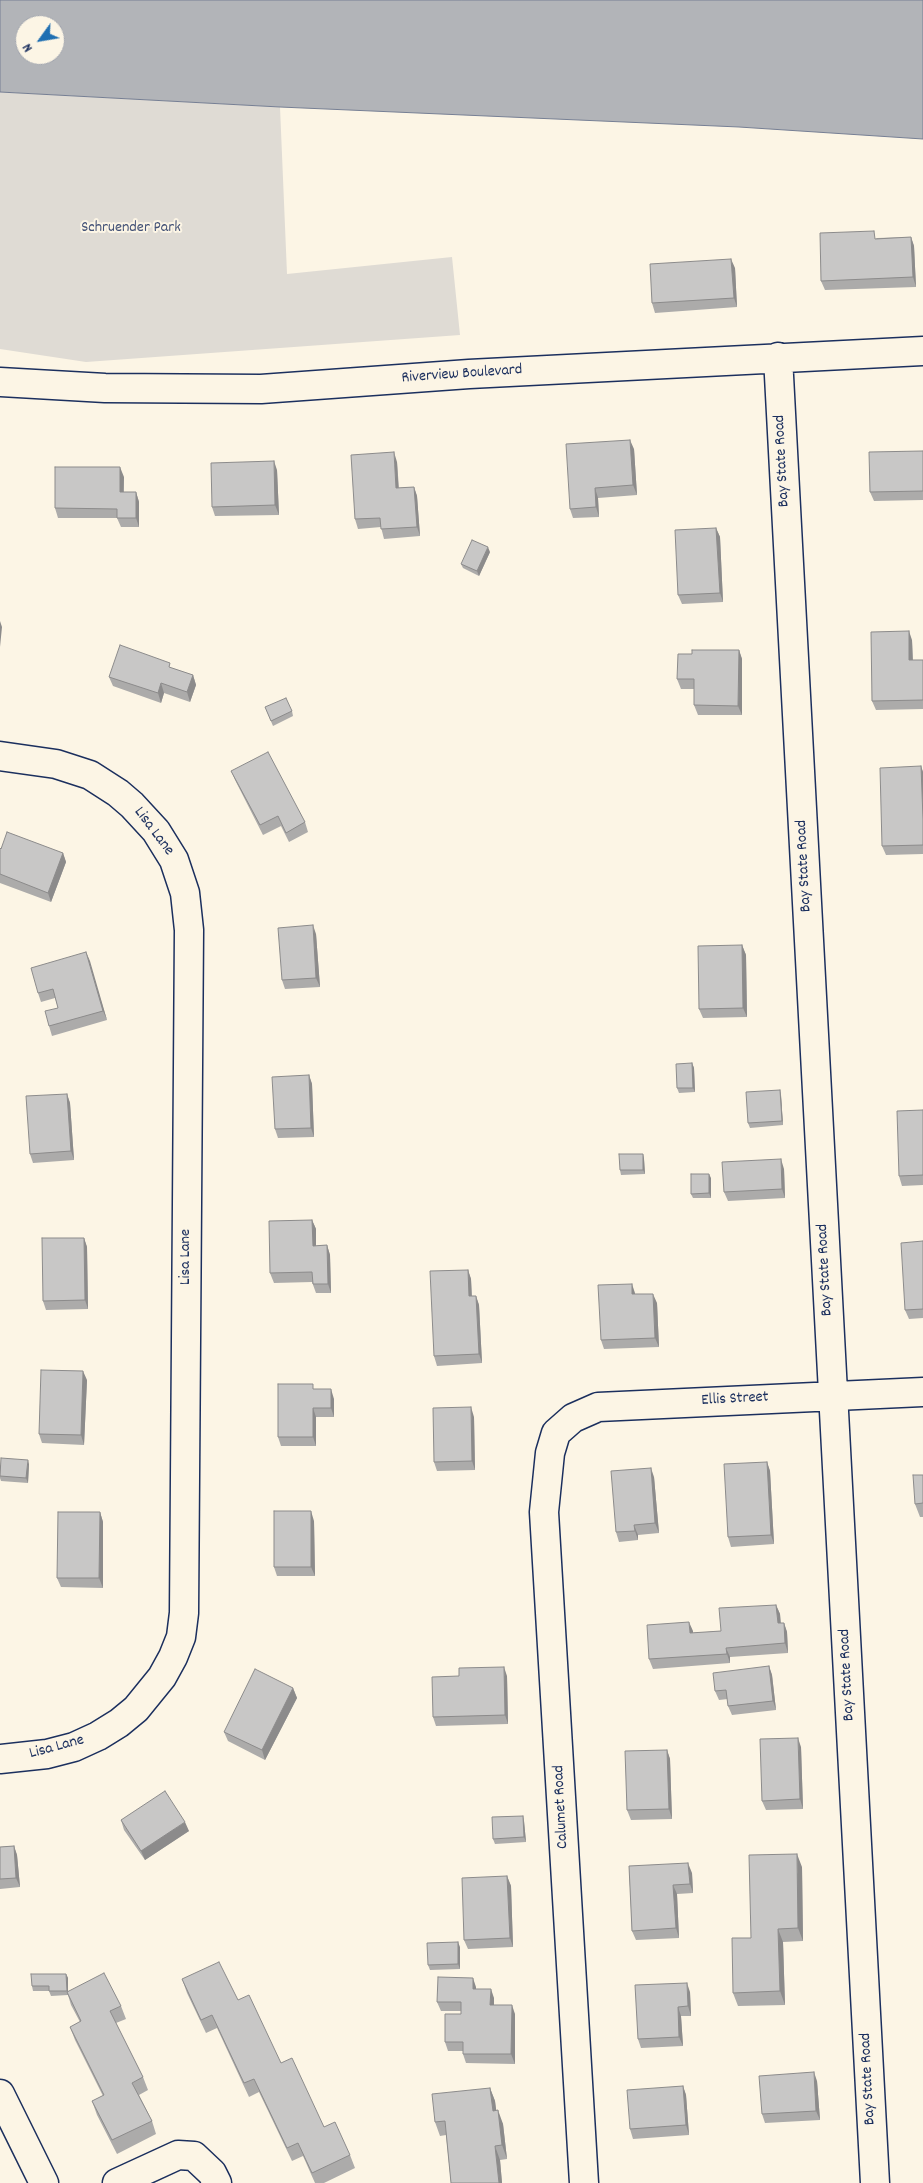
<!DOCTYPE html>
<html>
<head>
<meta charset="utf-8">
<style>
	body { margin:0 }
	#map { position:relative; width:923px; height:2183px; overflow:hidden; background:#fcf5e5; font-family:Dekko,sans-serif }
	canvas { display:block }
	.north { position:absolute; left:15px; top:15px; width:50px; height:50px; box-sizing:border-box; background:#fcf5e5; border:1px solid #a2a6af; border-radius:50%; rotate:238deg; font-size:14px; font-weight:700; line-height:20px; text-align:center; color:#1b2f5e }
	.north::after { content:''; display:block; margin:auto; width:18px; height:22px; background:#1f6fb2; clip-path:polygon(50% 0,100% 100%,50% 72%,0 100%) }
</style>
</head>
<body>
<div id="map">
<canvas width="923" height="2183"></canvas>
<div class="north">N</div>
</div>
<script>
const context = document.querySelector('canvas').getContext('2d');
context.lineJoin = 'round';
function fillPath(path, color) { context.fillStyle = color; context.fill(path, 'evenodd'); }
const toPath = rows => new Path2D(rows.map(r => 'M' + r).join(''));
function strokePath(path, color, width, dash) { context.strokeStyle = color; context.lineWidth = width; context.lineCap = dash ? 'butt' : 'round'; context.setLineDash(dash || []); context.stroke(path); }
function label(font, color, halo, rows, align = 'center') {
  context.font = font + ' Dekko,sans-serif'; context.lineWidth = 4; context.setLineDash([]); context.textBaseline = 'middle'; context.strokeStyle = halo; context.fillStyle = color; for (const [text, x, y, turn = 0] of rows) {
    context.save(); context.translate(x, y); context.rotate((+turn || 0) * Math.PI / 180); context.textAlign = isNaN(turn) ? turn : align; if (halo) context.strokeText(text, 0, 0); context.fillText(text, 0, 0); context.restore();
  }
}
fillPath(toPath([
	[0,92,280,107,287,274,452,257,460,335,86,362,0,349]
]), '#dfdbd4');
const water = toPath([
	[0,0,923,0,923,139,739,127,280,107,0,92,0,0],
	[25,25,55,25,55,55,25,55,25,25]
]);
fillPath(water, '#b2b4b8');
strokePath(water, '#767f94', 1);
const minor = toPath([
	[778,357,875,2183],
	[0,382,105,388,261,389,469,374,923,351],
	[0,756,56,764,90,775,118,793,132,805,156,831,174,860,185,893,189,930,184,1613,181,1637,173,1657,162,1677,136,1709,119,1723,98,1736,74,1747,47,1754,0,1759],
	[0,2094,44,2183],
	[117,2183,178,2155,194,2156,212,2173,217,2183],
	[584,2183,544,1512,550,1453,556,1433,573,1418,598,1407,923,1392]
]);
strokePath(minor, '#1b2f5e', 31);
strokePath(minor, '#fcf5e5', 28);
fillPath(toPath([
	[911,237,914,246,916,287,825,290,821,281,877,238],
	[735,268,737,307,655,313,652,303],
	[634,449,637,495,598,498,599,517,573,518,570,509],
	[923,451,923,500,874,501,870,492],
	[397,462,399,488,414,487,417,496,420,536,384,539,381,527,358,529,355,519],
	[277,470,279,515,215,516,212,507],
	[124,477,124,492,136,492,139,502,139,527,121,527,117,518,58,518,55,508],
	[716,528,720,537,723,602,682,604,678,595],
	[490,552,479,576,463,568,461,564],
	[912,640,913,660,923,660,923,709,876,710,872,701],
	[739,650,742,659,742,715,698,715,694,705,694,689,681,689,677,679,692,654],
	[172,668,193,675,196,685,190,702,164,693,161,703,113,686,109,677],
	[265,707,292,711,293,716,273,726],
	[921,766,923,772,923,854,886,855,882,846],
	[231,771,305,822,308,832,289,842,281,826,263,835,235,780],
	[0,848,63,853,66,862,51,902,0,883],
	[316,934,320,987,285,989,282,980],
	[742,945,746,955,747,1017,703,1018,699,1009],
	[86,952,107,1020,52,1036,49,1026,58,1008,55,998,41,1002,38,993],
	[692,1063,694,1068,695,1092,679,1093,677,1088],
	[309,1075,312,1084,314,1137,278,1138,275,1129],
	[780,1090,781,1095,783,1125,750,1128,748,1123],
	[67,1094,70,1103,74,1160,33,1163,30,1154],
	[923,1110,923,1185,902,1186,899,1176],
	[643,1154,644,1159,645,1174,621,1175,620,1170],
	[784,1169,785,1198,728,1201,724,1192],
	[711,1178,711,1198,693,1198,691,1194],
	[312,1220,316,1229,316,1246,327,1245,330,1255,331,1293,316,1293,312,1282,274,1283,270,1273],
	[84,1238,87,1247,88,1309,46,1310,43,1301],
	[923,1241,923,1318,909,1319,905,1310],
	[468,1270,471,1279,472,1296,476,1296,479,1305,482,1363,437,1366,434,1356],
	[635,1293,635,1294,657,1303,659,1347,604,1349,601,1340],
	[87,1380,84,1445,42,1443,39,1434],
	[315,1389,334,1399,334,1417,316,1417,316,1446,281,1446,278,1437],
	[474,1417,475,1470,437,1471,434,1462],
	[767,1462,770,1471,774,1544,731,1547,728,1537],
	[29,1464,28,1483,1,1481,0,1478,0,1465],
	[923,1475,923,1517,920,1517,915,1504],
	[654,1477,659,1533,638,1535,638,1540,619,1542,616,1532],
	[100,1512,103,1522,103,1588,61,1587,57,1578],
	[314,1521,315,1576,277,1576,274,1567],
	[776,1605,780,1614,781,1623,784,1623,787,1632,788,1653,730,1657,730,1663,653,1669,649,1659,693,1631,693,1633,721,1631],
	[769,1666,772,1675,776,1710,732,1715,728,1706,728,1699,719,1700,715,1691],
	[459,1676,507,1676,508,1724,436,1726,433,1717],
	[293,1688,297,1698,265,1760,228,1741,224,1732],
	[801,1747,803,1809,766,1810,762,1801],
	[667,1750,670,1759,672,1819,631,1820,627,1810],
	[523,1816,524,1821,526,1842,495,1844,493,1839],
	[121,1820,189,1831,145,1860,124,1830],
	[14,1846,17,1855,20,1887,0,1889,0,1847],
	[629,1866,692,1873,693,1893,677,1894,679,1938,636,1940,632,1931],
	[802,1867,803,1941,783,1942,785,2005,738,2006,733,1993,751,1938],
	[507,1876,511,1886,513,1947,468,1949,464,1940],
	[460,1947,460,1969,430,1970,428,1965],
	[66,1974,68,1978,68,1991,121,2006,126,2019,116,2023,143,2077,148,2090,139,2095,152,2121,156,2134,117,2154,97,2115,92,2101,103,2096,75,2040,70,2027,80,2022,71,2005,68,1995,51,1996,49,1991,33,1991,32,1986],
	[182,1979,238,2000,324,2127,350,2155,355,2168,324,2183,315,2183,303,2156,292,2161,259,2092,249,2097,217,2028,206,2033,187,1993],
	[476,1987,476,1989,494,1998,494,2005,515,2014,515,2064,466,2063,463,2054,463,2051,448,2051,445,2042,461,2014,461,2011,441,2011,437,2002],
	[690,1992,691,2016,681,2016,683,2046,641,2048,638,2039],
	[817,2081,820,2120,765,2123,762,2114],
	[683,2086,686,2095,689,2135,633,2139,630,2129],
	[490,2088,495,2101,496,2111,503,2124,507,2159,500,2160,502,2183,451,2183,446,2135,440,2136,435,2122]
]), '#acabaa');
fillPath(toPath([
	[911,237,914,246,916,287,913,277],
	[731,259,735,268,737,307,734,298],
	[630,440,634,449,637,495,633,485],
	[394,452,397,462,399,498,396,488],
	[274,461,277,470,279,515,275,505],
	[120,467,124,477,123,502,120,492],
	[414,487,417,496,420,536,417,527],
	[595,488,598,498,599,517,596,507],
	[136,492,139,502,139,527,136,518],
	[716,528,720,537,723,602,720,593],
	[488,547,490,552,479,576,477,571],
	[0,621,2,627,0,647],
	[909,631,912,640,913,670,909,660],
	[739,650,742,659,742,715,738,706],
	[193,675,196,685,190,702,187,692],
	[161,683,164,693,161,703,158,693],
	[921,766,923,772,923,819],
	[63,853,66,862,51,902,48,893],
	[313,925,316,934,320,987,316,978],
	[742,945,746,955,747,1017,743,1008],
	[86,952,90,961,107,1020,103,1011],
	[692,1063,694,1068,695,1092,693,1088],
	[309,1075,312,1084,314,1137,311,1128],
	[780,1090,781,1095,783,1125,782,1121],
	[67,1094,70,1103,74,1160,71,1151],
	[643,1154,644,1159,645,1174,643,1170],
	[781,1159,784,1169,785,1198,782,1189],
	[709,1174,711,1178,711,1198,709,1193],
	[312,1220,316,1229,316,1255,313,1246],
	[84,1238,87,1247,88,1309,85,1300],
	[327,1245,330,1255,331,1293,328,1284],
	[468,1270,471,1279,472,1305,469,1296],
	[632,1284,635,1293,635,1304,632,1294],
	[653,1294,657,1303,659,1347,655,1338],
	[476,1296,479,1305,482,1363,479,1354],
	[83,1371,87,1380,84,1445,81,1435],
	[331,1389,334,1399,334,1417,331,1408],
	[471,1407,474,1417,475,1470,472,1461],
	[313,1408,316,1417,316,1446,313,1437],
	[28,1460,29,1464,28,1483,26,1478],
	[767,1462,770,1471,774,1544,771,1535],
	[651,1468,654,1477,659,1533,655,1523],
	[311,1511,314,1521,315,1576,311,1567],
	[100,1512,103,1522,103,1588,99,1578],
	[634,1525,638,1535,638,1540,635,1531],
	[776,1605,780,1614,781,1633,778,1623],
	[689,1622,693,1631,693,1642,690,1633],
	[784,1623,787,1632,788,1653,785,1643],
	[726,1648,730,1657,730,1663,727,1654],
	[769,1666,772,1675,776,1710,773,1701],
	[504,1667,507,1676,508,1724,505,1715],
	[293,1688,297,1698,265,1760,262,1750],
	[798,1738,801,1747,803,1809,800,1799],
	[667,1750,670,1759,672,1819,669,1809],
	[523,1816,524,1821,526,1842,524,1837],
	[185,1822,189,1831,145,1860,141,1851],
	[14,1846,17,1855,20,1887,16,1878],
	[797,1854,802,1867,803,1941,798,1928],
	[688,1863,692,1873,693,1893,690,1884],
	[507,1876,511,1886,513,1947,510,1938],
	[673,1885,677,1894,679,1938,676,1928],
	[778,1929,783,1942,785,2005,780,1991],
	[458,1942,460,1947,460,1969,458,1964],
	[66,1974,68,1978,68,1995,67,1991],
	[473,1978,476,1987,476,1998,473,1989],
	[687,1983,690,1992,691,2016,688,2006],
	[491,1989,494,1998,494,2014,490,2005],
	[512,2005,515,2014,515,2064,511,2054],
	[678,2007,681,2016,683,2046,679,2037],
	[814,2072,817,2081,820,2120,816,2111],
	[683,2086,686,2095,689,2135,686,2125],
	[490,2088,495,2101,498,2124,493,2111],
	[498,2110,503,2124,507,2159,502,2145],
	[495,2146,500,2160,502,2183,499,2183]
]), '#8c8b8b');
const building = toPath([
	[874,231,875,239,911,237,913,277,821,281,820,233,874,231],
	[731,259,734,298,652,303,650,264,731,259],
	[630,440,633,485,595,488,596,507,570,509,566,444,630,440],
	[923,451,923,491,870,492,869,452,923,451],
	[394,452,396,488,414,487,417,527,381,529,380,518,355,519,351,455,394,452],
	[274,461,275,505,212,507,211,463,274,461],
	[55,467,120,467,120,492,136,492,136,518,117,518,117,509,55,508,55,467],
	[716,528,720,593,678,595,675,530,716,528],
	[472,540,488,547,477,571,461,564,472,540],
	[909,631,909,660,923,660,923,700,872,701,871,632,909,631],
	[120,645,170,663,169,667,193,675,187,692,161,683,158,693,109,677,120,645],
	[692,650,739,650,738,706,694,705,694,679,677,679,678,654,692,654,692,650],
	[286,698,292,711,271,721,265,707,286,698],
	[268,752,305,822,286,833,278,816,260,825,231,771,268,752],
	[921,766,923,819,923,845,882,846,880,768,921,766],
	[7,832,63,853,48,893,0,874,0,848,1,849,7,832],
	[313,925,316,978,282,980,278,928,313,925],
	[742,945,743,1008,699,1009,698,946,742,945],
	[86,952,103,1011,49,1026,45,1011,58,1008,53,989,38,993,31,968,86,952],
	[692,1063,693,1088,677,1088,676,1064,692,1063],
	[309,1075,311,1128,275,1129,272,1077,309,1075],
	[780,1090,782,1121,748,1123,746,1092,780,1090],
	[67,1094,71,1151,30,1154,26,1096,67,1094],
	[923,1110,923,1175,899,1176,897,1111,923,1110],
	[619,1154,643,1154,643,1170,620,1170,619,1154],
	[781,1159,782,1189,724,1192,722,1162,781,1159],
	[691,1174,709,1174,709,1193,691,1194,691,1174],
	[312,1220,313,1246,327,1245,328,1284,313,1284,312,1272,270,1273,269,1221,312,1220],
	[42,1238,84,1238,85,1300,43,1301,42,1238],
	[923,1241,923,1309,905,1310,901,1243,923,1241],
	[468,1270,469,1296,476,1296,479,1354,434,1356,430,1271,468,1270],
	[632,1284,632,1294,653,1294,655,1338,601,1340,598,1285,632,1284],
	[41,1370,83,1371,81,1435,39,1434,41,1370],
	[278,1384,313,1384,313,1389,331,1389,331,1408,313,1408,313,1437,278,1437,278,1384],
	[471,1407,472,1461,434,1462,433,1408,471,1407],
	[1,1458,28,1460,26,1478,0,1476,1,1458],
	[767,1462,771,1535,728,1537,724,1464,767,1462],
	[651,1468,655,1523,634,1525,635,1531,616,1532,611,1471,651,1468],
	[913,1475,923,1475,923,1503,915,1504,913,1475],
	[274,1511,311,1511,311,1567,274,1567,274,1511],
	[58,1512,100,1512,99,1578,57,1578,58,1512],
	[776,1605,778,1623,784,1623,785,1643,726,1648,727,1654,649,1659,647,1625,689,1622,690,1633,721,1631,719,1608,776,1605],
	[769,1666,773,1701,728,1706,726,1690,715,1691,713,1673,769,1666],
	[504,1667,505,1715,433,1717,432,1677,459,1676,459,1668,504,1667],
	[255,1669,293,1688,262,1750,224,1732,255,1669],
	[798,1738,800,1799,762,1801,760,1739,798,1738],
	[667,1750,669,1809,627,1810,625,1751,667,1750],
	[165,1791,185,1822,141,1851,121,1820,165,1791],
	[523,1816,524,1837,493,1839,492,1817,523,1816],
	[14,1846,16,1878,0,1879,0,1847,14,1846],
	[797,1854,798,1928,778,1929,780,1991,733,1993,732,1938,751,1938,749,1855,797,1854],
	[688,1863,690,1884,673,1885,676,1928,632,1931,629,1866,688,1863],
	[507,1876,510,1938,464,1940,462,1878,507,1876],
	[458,1942,458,1964,428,1965,427,1943,458,1942],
	[219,1962,238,2000,249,1995,281,2063,292,2058,324,2127,335,2122,350,2155,312,2173,298,2143,287,2148,254,2079,244,2083,212,2015,201,2020,182,1979,219,1962],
	[104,1973,121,2006,110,2011,143,2077,132,2083,152,2121,112,2140,92,2101,104,2095,70,2027,81,2021,67,1992,104,1973],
	[31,1974,66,1974,67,1991,49,1991,49,1986,32,1986,31,1974],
	[438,1977,473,1978,473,1989,491,1989,490,2005,512,2005,511,2054,463,2054,463,2042,445,2042,445,2014,461,2014,461,2002,437,2002,438,1977],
	[687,1983,688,2006,678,2007,679,2037,638,2039,635,1985,687,1983],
	[814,2072,816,2111,762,2114,759,2076,814,2072],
	[683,2086,686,2125,630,2129,627,2090,683,2086],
	[490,2088,493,2111,498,2110,502,2145,495,2146,499,2183,451,2183,445,2121,435,2122,432,2094,490,2088]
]);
fillPath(building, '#c8c7c6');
strokePath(building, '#8c8b8b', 1);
label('16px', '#425176', '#fcf5e5', [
	["Schruender Park",131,229]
]);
label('16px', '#1b2f5e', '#fcf5e5', [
	["Riverview Boulevard",462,375,-4],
	["Bay State Road",783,461,-93],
	["Lisa Lane",153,832,53],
	["Bay State Road",805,866,-93],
	["Lisa Lane",187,1257,-90],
	["Bay State Road",826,1270,-93],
	["Ellis Street",735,1400,-3],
	["Bay State Road",848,1675,-93],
	["Lisa Lane",57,1748,-15],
	["Calumet Road",562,1807,-93],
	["Bay State Road",869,2079,-93]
]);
</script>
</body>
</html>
